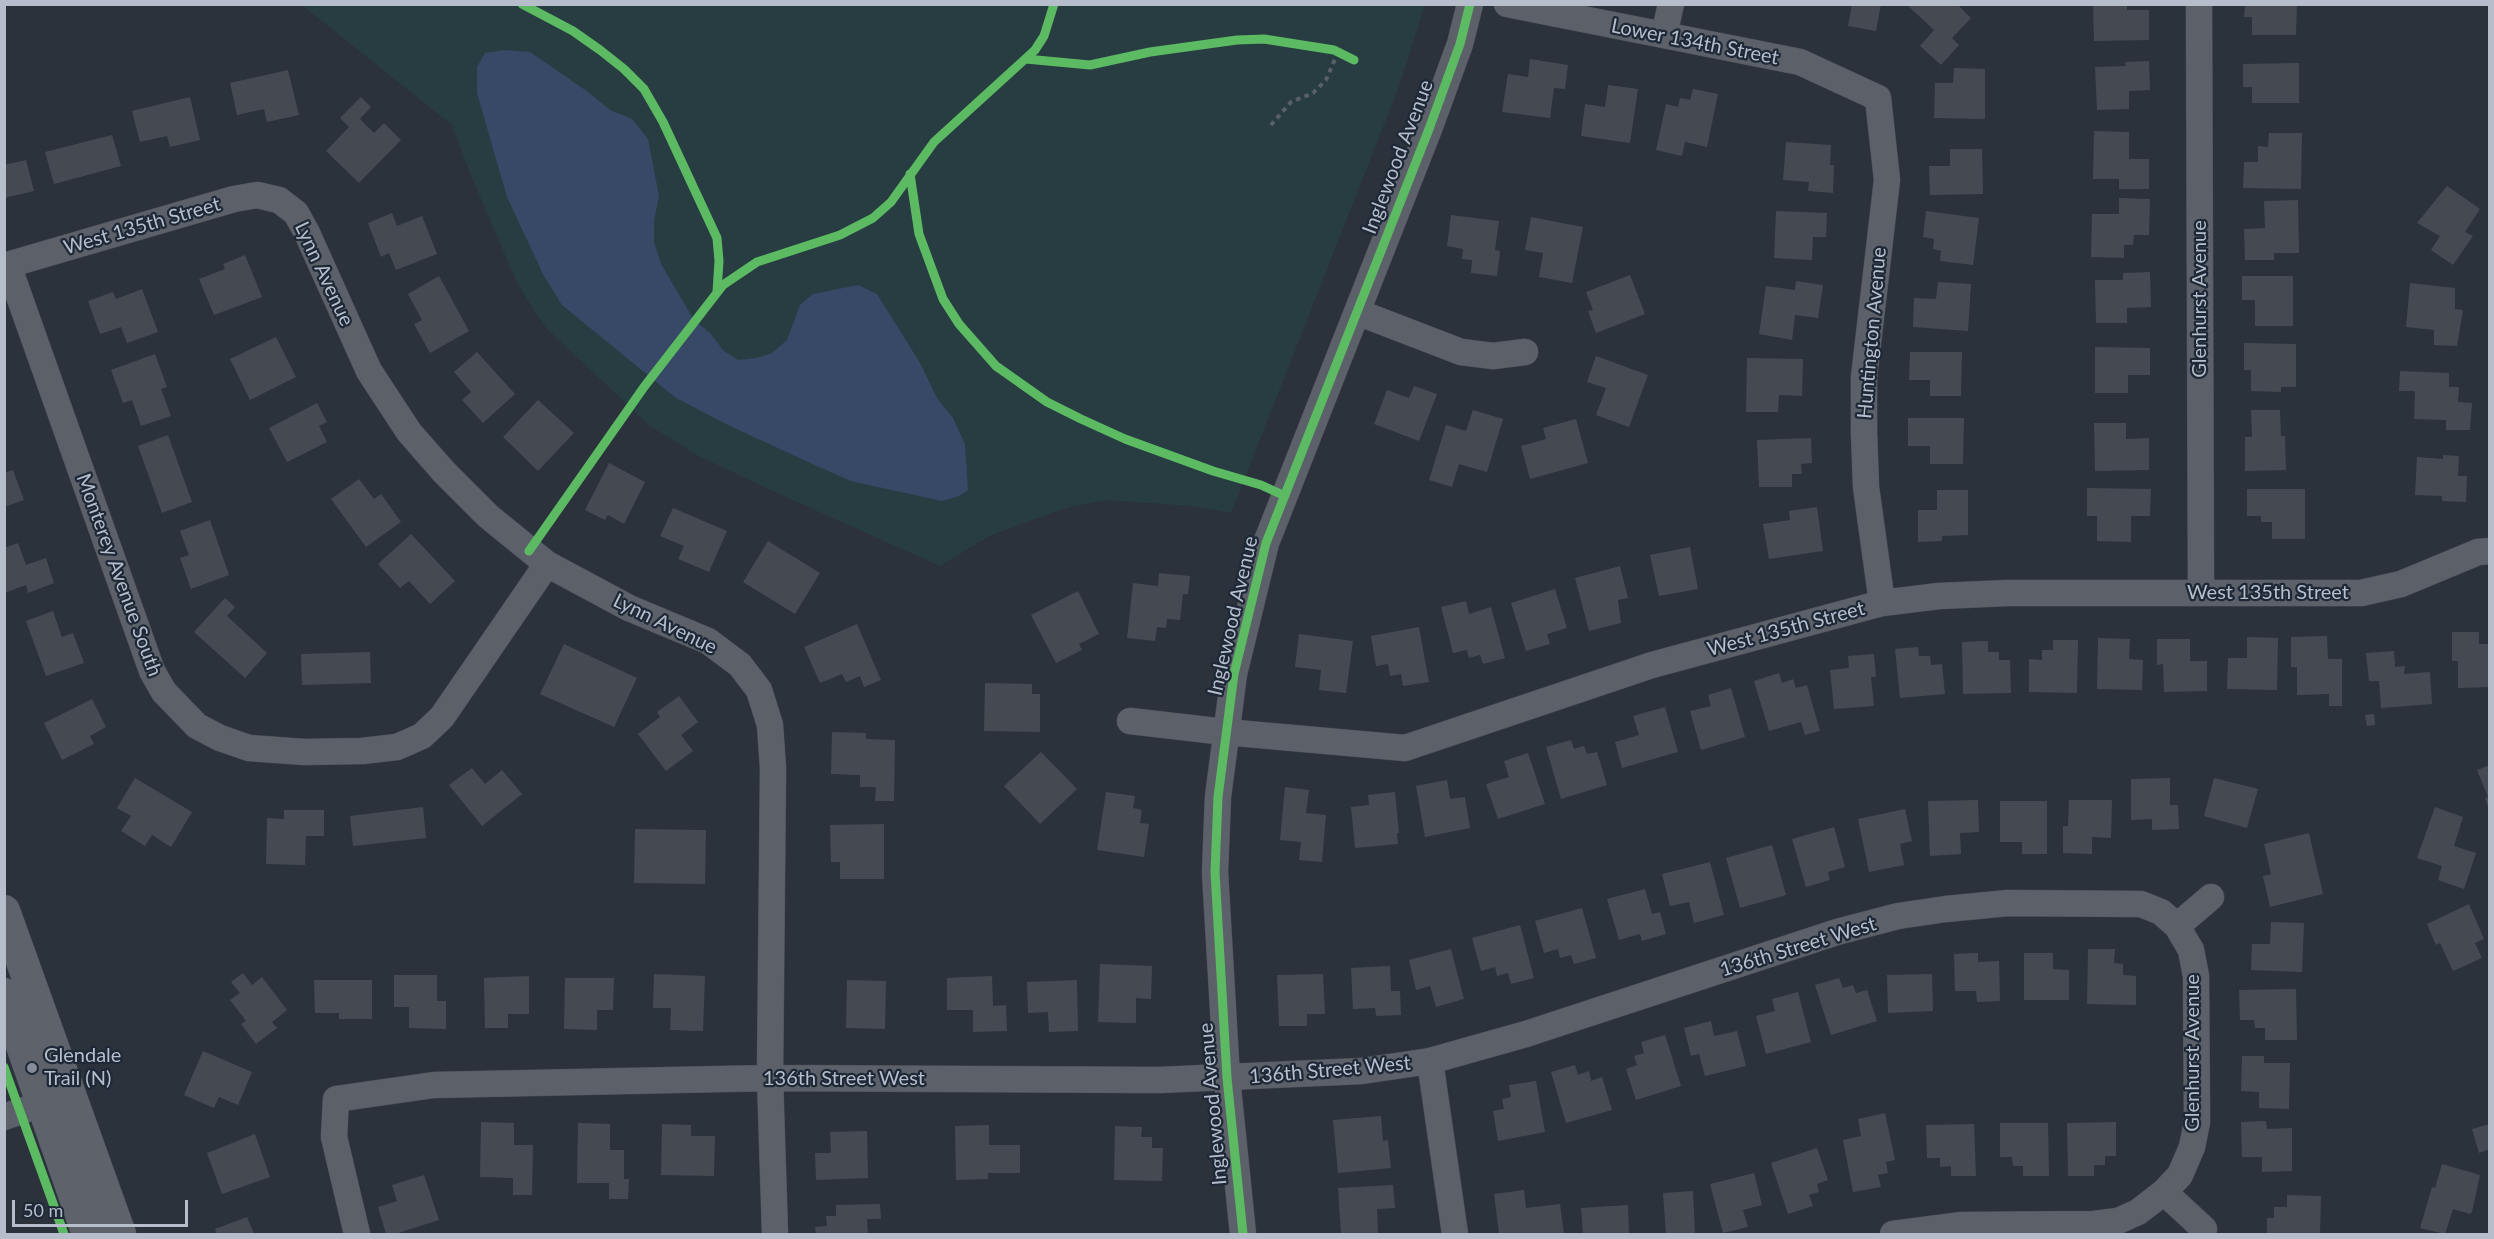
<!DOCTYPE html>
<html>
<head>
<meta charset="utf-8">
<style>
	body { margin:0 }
	#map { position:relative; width:2494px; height:1239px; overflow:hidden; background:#2b323c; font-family:Lato,sans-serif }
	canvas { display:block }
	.frame { position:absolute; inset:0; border:6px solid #b6becc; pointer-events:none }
	.scale { position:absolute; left:12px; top:1200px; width:176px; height:27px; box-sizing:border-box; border:3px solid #b6becc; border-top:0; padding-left:8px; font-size:18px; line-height:21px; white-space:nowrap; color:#b6becc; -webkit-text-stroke:4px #1e2837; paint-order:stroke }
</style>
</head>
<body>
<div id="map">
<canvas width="2494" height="1239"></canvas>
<div class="frame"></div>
<div class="scale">50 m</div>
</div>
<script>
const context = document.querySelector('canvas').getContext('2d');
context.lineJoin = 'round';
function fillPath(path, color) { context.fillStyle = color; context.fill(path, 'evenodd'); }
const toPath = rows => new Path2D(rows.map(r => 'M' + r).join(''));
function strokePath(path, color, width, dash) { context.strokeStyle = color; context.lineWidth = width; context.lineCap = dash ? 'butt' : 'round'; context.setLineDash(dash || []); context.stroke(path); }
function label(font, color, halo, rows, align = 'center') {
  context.font = font + ' Lato,sans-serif'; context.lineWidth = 4.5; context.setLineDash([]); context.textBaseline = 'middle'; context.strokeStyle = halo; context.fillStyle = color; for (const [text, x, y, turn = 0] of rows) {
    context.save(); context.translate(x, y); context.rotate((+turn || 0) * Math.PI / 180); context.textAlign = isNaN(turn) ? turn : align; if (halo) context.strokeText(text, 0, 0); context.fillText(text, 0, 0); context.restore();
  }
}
fillPath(toPath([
	[302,5,1425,5,1398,89,1231,513,1191,506,1107,500,1066,508,991,535,940,566,766,488,697,455,650,426,546,328,518,285,472,178,452,125]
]), '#283d42');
fillPath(toPath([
	[504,50,530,52,588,92,610,110,632,119,648,139,659,196,654,221,654,242,661,264,694,320,710,333,724,351,738,360,757,358,772,353,787,340,800,305,813,294,858,285,877,294,920,363,937,398,953,418,965,444,968,490,959,496,942,501,851,481,806,461,728,425,676,398,562,305,544,276,507,197,477,93,477,67,485,53]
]), '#374966');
fillPath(toPath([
	[1852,4,1881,4,1876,31,1848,26],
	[1906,4,1957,4,1971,18,1952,38,1959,45,1941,65,1920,46,1934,30],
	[2093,4,2127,4,2127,10,2149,10,2149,40,2094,41],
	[2245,4,2297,4,2296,35,2252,35,2252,17,2244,17],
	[1530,59,1568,65,1565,89,1554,88,1550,118,1502,112,1508,74,1528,77],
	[2149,61,2150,90,2129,91,2129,109,2097,110,2095,67,2126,66,2125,62],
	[2299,63,2299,103,2252,103,2252,87,2243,87,2243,64],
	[1954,68,1985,69,1985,119,1934,118,1935,83,1953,83],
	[288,70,299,115,267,122,264,109,237,115,230,83],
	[1608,85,1638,89,1630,143,1581,136,1585,104,1605,107],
	[1693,89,1718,94,1707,147,1685,142,1682,156,1656,150,1666,104,1678,107,1680,98,1690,100],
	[190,97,200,140,170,147,167,136,140,142,132,111],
	[361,97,371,107,360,119,374,133,384,123,401,140,359,183,326,151,349,127,340,118],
	[2094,131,2129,132,2129,159,2149,159,2149,189,2119,189,2119,179,2093,179],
	[2269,133,2302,133,2301,189,2243,188,2244,162,2258,162,2258,146,2268,147],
	[112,135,121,166,54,184,45,152],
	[1786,142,1831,145,1830,165,1834,165,1833,193,1808,191,1809,182,1783,180],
	[1950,149,1982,149,1983,194,1930,195,1929,166,1950,166],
	[26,160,34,191,4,198,4,165],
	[2447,186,2480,209,2465,232,2473,236,2453,265,2431,250,2440,236,2417,223],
	[2119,198,2150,199,2149,235,2134,235,2133,245,2124,245,2124,258,2091,257,2092,214,2119,214],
	[2298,200,2299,253,2274,253,2274,260,2245,260,2244,229,2265,228,2264,201],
	[1776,211,1827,213,1826,237,1813,237,1812,260,1774,258],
	[1926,211,1979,218,1973,265,1940,261,1941,251,1933,249,1934,239,1923,237],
	[392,213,397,226,422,216,437,254,396,270,389,253,381,257,368,223],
	[1451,215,1499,221,1495,250,1500,251,1497,276,1471,273,1472,260,1462,259,1463,249,1447,246],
	[1531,217,1583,227,1572,283,1539,277,1543,253,1525,250],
	[245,255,262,297,214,315,199,279,225,269,223,264],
	[2150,272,2151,307,2127,308,2127,323,2096,323,2095,280,2123,280,2123,273],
	[1630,275,1645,314,1596,333,1588,311,1593,310,1586,292],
	[439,276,469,331,430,353,414,324,422,320,408,294],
	[2242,276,2293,276,2293,326,2255,326,2255,300,2242,300],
	[1796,281,1823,285,1818,318,1795,315,1792,340,1759,334,1766,286,1795,290],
	[1938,282,1971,284,1968,331,1913,327,1914,298,1936,299],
	[2410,283,2455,288,2455,309,2463,310,2457,346,2434,345,2434,330,2406,327],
	[142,289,158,332,127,343,121,327,100,334,88,301,113,292,116,299],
	[276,337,296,377,250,400,230,359],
	[2244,343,2296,344,2296,387,2281,387,2281,392,2251,391,2251,370,2244,370],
	[2095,347,2150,348,2150,375,2128,375,2128,393,2095,393],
	[477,352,515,394,483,423,462,400,471,392,454,372],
	[1910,352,1962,352,1961,396,1930,396,1930,380,1909,380],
	[155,354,167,387,161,389,171,416,141,426,132,400,123,403,111,370],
	[1596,356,1648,375,1629,427,1596,415,1606,388,1587,382],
	[1747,358,1803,359,1802,396,1779,395,1778,412,1746,412],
	[2400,371,2449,373,2449,387,2459,387,2458,402,2472,403,2470,430,2446,430,2446,420,2414,419,2415,391,2399,391],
	[1414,386,1437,394,1419,441,1374,424,1387,390,1409,398],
	[538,400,574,433,538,471,503,437],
	[317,403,327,422,319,426,327,442,287,462,269,428],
	[1473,410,1503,419,1487,472,1459,464,1452,487,1429,480,1446,425,1466,431],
	[2251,410,2280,410,2281,436,2285,436,2286,470,2245,471,2245,437,2252,437],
	[1908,418,1964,418,1963,464,1930,464,1930,446,1908,446],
	[1576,419,1588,463,1530,479,1521,446,1546,439,1543,428],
	[2094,423,2126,423,2126,439,2149,438,2149,470,2095,471],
	[168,435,192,502,162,513,138,446],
	[1811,438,1812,463,1801,464,1802,474,1792,474,1792,487,1759,487,1757,440],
	[2443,455,2459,456,2458,476,2467,476,2466,502,2442,501,2442,496,2415,495,2417,457,2443,459],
	[609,463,645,482,624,524,608,515,605,520,585,510],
	[13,470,24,500,4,507,4,473],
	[359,479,374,499,381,494,401,522,366,547,331,499],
	[2087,488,2151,489,2150,516,2131,516,2131,542,2097,541,2097,516,2087,516],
	[2247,489,2305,489,2305,539,2272,539,2272,522,2261,522,2261,516,2247,516],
	[1937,490,1968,490,1968,535,1942,536,1942,541,1918,542,1918,510,1937,510],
	[1817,507,1823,551,1769,559,1763,524,1790,520,1789,511],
	[673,508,727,531,709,572,678,559,684,546,660,536],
	[210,520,229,575,191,589,180,558,189,555,180,531],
	[411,534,455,581,430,604,409,581,400,588,378,564],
	[768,541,820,573,795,614,743,582],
	[18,543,26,565,46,558,54,583,28,593,26,585,4,593,4,548],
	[1690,547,1698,589,1659,596,1650,555],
	[1620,566,1628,598,1618,600,1621,623,1589,631,1575,578],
	[1159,573,1190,576,1188,594,1183,594,1180,620,1167,619,1166,628,1157,627,1155,641,1127,638,1133,583,1158,586],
	[1555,589,1567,628,1547,634,1550,644,1526,651,1511,603],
	[1078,591,1099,634,1079,644,1082,650,1056,663,1031,615],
	[225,598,235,607,227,616,267,653,245,678,194,632],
	[1466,601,1469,614,1491,607,1505,658,1483,664,1480,655,1469,658,1467,650,1453,653,1441,607],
	[53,611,62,637,73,633,84,663,46,676,26,621],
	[857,624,881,680,864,687,860,676,846,682,842,674,820,683,804,647],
	[1419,627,1429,682,1403,686,1401,674,1390,676,1388,664,1376,666,1371,636],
	[2452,632,2479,632,2479,644,2490,644,2490,687,2458,688,2458,661,2452,661],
	[1299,634,1353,641,1346,693,1319,690,1321,670,1295,667],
	[2327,636,2328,659,2342,659,2342,706,2329,706,2329,694,2297,695,2297,667,2291,667,2291,637],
	[2247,637,2278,638,2277,690,2227,689,2228,658,2247,658],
	[2098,638,2130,639,2129,659,2143,660,2142,690,2097,689],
	[2157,639,2190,639,2190,661,2207,661,2207,691,2164,692,2163,664,2157,665],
	[2053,640,2078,640,2077,693,2029,692,2029,659,2042,660,2042,650,2053,650],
	[1988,641,1988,652,1999,652,1999,660,2010,660,2011,693,1963,694,1962,642],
	[564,644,637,678,614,727,540,694],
	[1918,647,1919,656,1930,656,1931,665,1942,664,1945,694,1900,698,1895,649],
	[2394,651,2395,667,2405,666,2404,674,2430,672,2432,704,2381,708,2379,681,2369,681,2366,653],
	[370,652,371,683,302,685,301,654],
	[1874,654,1876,677,1871,677,1874,706,1834,709,1830,670,1849,668,1848,656],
	[1779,673,1782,683,1793,679,1796,688,1807,685,1820,731,1805,735,1801,722,1769,731,1754,681],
	[985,683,1032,684,1032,694,1040,694,1040,732,984,731],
	[1731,688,1745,737,1701,750,1690,711,1711,706,1708,695],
	[679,696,698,722,681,735,693,751,666,771,638,734,660,717,657,712],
	[92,699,106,727,90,736,94,744,62,760,44,723],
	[1665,707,1678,752,1622,768,1615,742,1639,735,1633,716],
	[2374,714,2375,725,2367,726,2365,715],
	[832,732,866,733,866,739,895,740,894,801,875,801,876,787,860,787,860,775,831,774],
	[1571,740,1574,749,1584,746,1587,754,1597,752,1607,785,1561,799,1546,747],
	[1041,752,1077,789,1040,824,1004,786],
	[1528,753,1545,804,1498,819,1486,784,1509,777,1504,761],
	[2490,765,2490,810,2489,810,2485,798,2488,797,2477,770],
	[472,768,485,784,502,770,522,794,482,826,449,785],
	[135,778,192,812,171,847,152,835,145,846,121,831,131,816,117,808],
	[2170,778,2170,805,2178,805,2179,829,2152,830,2152,819,2131,820,2131,779],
	[2214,778,2258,789,2247,828,2204,816],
	[1447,780,1450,799,1465,797,1470,828,1425,837,1416,786],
	[1285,787,1309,790,1306,813,1326,815,1322,862,1299,860,1301,842,1280,840],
	[1106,792,1135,796,1133,808,1142,810,1140,823,1149,824,1144,857,1097,850],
	[1395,792,1399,833,1397,833,1398,844,1355,848,1351,807,1369,805,1368,795],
	[1978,800,1979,832,1960,833,1961,854,1930,856,1928,801],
	[2069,800,2112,800,2111,838,2092,837,2092,854,2063,853,2063,826,2068,826],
	[2000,801,2047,801,2047,854,2022,854,2022,842,2000,842],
	[423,807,426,838,353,846,350,816],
	[2435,807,2463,817,2454,846,2476,853,2464,889,2438,880,2442,866,2417,858],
	[1905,809,1912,841,1900,844,1904,865,1869,872,1858,819],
	[284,810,324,810,324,836,306,836,305,865,266,864,267,818,284,819],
	[884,824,884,879,840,879,840,862,831,862,830,825],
	[1834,827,1845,867,1828,872,1830,880,1806,887,1792,839],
	[635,829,706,830,705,884,634,883],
	[2309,833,2323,894,2270,907,2263,876,2271,874,2264,844],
	[1772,845,1786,895,1740,908,1726,858],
	[1710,862,1724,915,1694,923,1689,902,1670,906,1662,874],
	[1645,889,1652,914,1660,912,1666,934,1642,941,1640,934,1619,940,1607,899],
	[2469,904,2484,939,2475,943,2482,958,2453,971,2440,943,2436,945,2427,924],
	[1582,908,1596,958,1574,964,1571,955,1560,958,1558,949,1544,953,1535,921],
	[2271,922,2304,923,2302,972,2251,970,2252,944,2270,944],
	[1520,925,1534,978,1511,984,1508,973,1497,976,1495,967,1481,971,1472,938],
	[1451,949,1464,999,1436,1007,1430,986,1416,990,1409,960],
	[2088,949,2115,949,2114,963,2123,964,2123,975,2136,976,2136,1005,2087,1004],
	[1978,953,1978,962,1999,961,2000,1001,1977,1002,1976,991,1955,991,1954,954],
	[2024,953,2053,953,2053,969,2069,970,2069,1000,2024,1000],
	[1100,964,1152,966,1151,999,1136,998,1136,1023,1098,1022],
	[1390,966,1391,991,1400,991,1401,1015,1376,1016,1375,1008,1353,1009,1351,968],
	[243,973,252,985,262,977,287,1010,272,1022,277,1028,256,1044,241,1024,246,1021,230,1000,240,993,231,982],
	[654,974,705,976,703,1031,670,1030,671,1008,653,1008],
	[1323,974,1325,1014,1307,1014,1307,1026,1279,1026,1277,975],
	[1932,974,1933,1011,1888,1013,1887,975],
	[394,975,437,975,437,1001,446,1001,446,1029,409,1028,409,1007,394,1007],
	[529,976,529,1014,508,1014,508,1028,485,1028,484,978],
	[992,976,993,1006,1006,1005,1007,1031,973,1032,973,1010,947,1010,947,978],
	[565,978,614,978,613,1010,597,1010,597,1030,564,1029],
	[1839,978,1843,988,1853,985,1856,993,1867,990,1877,1021,1831,1035,1815,985],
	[314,980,372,980,372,1019,339,1019,339,1013,315,1013],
	[847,980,886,981,885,1029,846,1028],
	[1077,980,1078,1031,1049,1032,1048,1012,1028,1013,1027,982],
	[2296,989,2297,1040,2265,1040,2265,1028,2255,1028,2254,1020,2240,1020,2239,990],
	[1798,992,1811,1042,1766,1054,1756,1016,1775,1011,1772,999],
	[1711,1021,1714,1036,1737,1031,1746,1066,1705,1076,1699,1054,1691,1056,1684,1028],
	[1665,1035,1681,1086,1636,1100,1626,1069,1637,1065,1634,1056,1644,1053,1641,1042],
	[203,1051,252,1072,238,1105,219,1097,214,1108,184,1095],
	[2242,1056,2264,1056,2264,1063,2290,1063,2289,1109,2259,1108,2259,1092,2241,1091],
	[1575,1065,1578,1075,1589,1071,1591,1081,1602,1077,1612,1110,1566,1123,1551,1072],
	[1536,1081,1545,1132,1498,1141,1493,1111,1504,1109,1502,1099,1511,1097,1509,1085],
	[1885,1113,1895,1160,1886,1162,1888,1173,1878,1175,1881,1187,1853,1192,1843,1140,1861,1136,1858,1119],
	[1381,1116,1383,1141,1388,1140,1391,1168,1338,1173,1333,1120],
	[2266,1121,2267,1129,2292,1128,2292,1171,2262,1172,2262,1157,2242,1157,2241,1122],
	[481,1122,514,1123,514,1145,533,1145,532,1195,513,1195,513,1178,480,1177],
	[2116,1122,2116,1156,2105,1156,2105,1165,2094,1165,2094,1176,2068,1176,2067,1123],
	[578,1123,610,1124,610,1150,624,1150,624,1179,629,1179,628,1199,609,1199,609,1183,577,1183],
	[2000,1123,2048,1123,2049,1176,2023,1176,2023,1166,2013,1166,2012,1157,2000,1157],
	[662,1124,691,1125,691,1136,715,1136,714,1176,661,1175],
	[1974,1124,1976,1176,1951,1176,1951,1166,1940,1167,1940,1158,1927,1158,1926,1125],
	[2490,1124,2490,1149,2479,1153,2472,1129],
	[989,1125,989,1145,1020,1145,1020,1173,988,1173,988,1179,956,1180,955,1126],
	[1115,1126,1142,1127,1141,1137,1152,1137,1152,1148,1163,1148,1162,1181,1114,1180],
	[867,1131,868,1178,816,1180,815,1153,831,1153,830,1132],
	[255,1134,270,1177,222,1194,207,1153],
	[1817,1148,1828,1180,1817,1184,1819,1192,1809,1195,1813,1206,1788,1214,1771,1163],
	[2442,1164,2480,1175,2472,1212,2470,1214,2453,1209,2445,1234,2420,1228,2432,1187,2435,1188],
	[1754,1173,1762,1205,1743,1210,1748,1227,1723,1233,1710,1184],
	[424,1175,439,1220,395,1234,386,1234,378,1207,397,1201,392,1185],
	[1393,1185,1395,1208,1377,1209,1378,1234,1341,1234,1338,1188],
	[1524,1190,1526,1208,1560,1204,1564,1234,1499,1234,1494,1194],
	[1693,1191,1695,1234,1666,1234,1663,1193],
	[2287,1195,2321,1196,2320,1234,2267,1234,2267,1218,2274,1218,2274,1207,2287,1207],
	[880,1204,881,1219,867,1219,868,1234,816,1234,815,1227,827,1226,826,1216,836,1216,836,1205],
	[1628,1205,1629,1234,1583,1234,1581,1208],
	[247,1217,254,1234,217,1234,215,1229]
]), '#454a52');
const minor = toPath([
	[1507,4,1800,62,1878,98,1887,180,1864,377,1864,432,1866,487,1882,603],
	[2199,4,2201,593],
	[1664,35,1671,4],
	[8,265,152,671,164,692,197,726,220,738,249,748,304,752,362,751,397,747,422,736,442,717,547,564],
	[4,266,234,199,257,195,279,200,296,213,307,233,369,371,409,432,444,472,488,516,547,564,629,608,708,641,740,665,759,690,770,725,773,768,770,1078,775,1234],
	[1357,312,1461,352,1493,356,1525,352],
	[1130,721,1225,732,1405,748,1652,665,1882,603,1939,596,2008,593,2361,593,2401,584,2478,552,2490,551],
	[2177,926,2191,950,2196,976,2197,1122,2192,1147,2180,1175,2164,1192,2204,1229],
	[1430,1061,1455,1234],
	[4,1117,59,1098],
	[357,1234,334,1137,336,1099,434,1085,770,1078,1159,1080,1362,1071,1430,1061,1526,1034,1837,932,1898,916,1946,909,2008,903,2141,904,2161,912,2177,926,2211,897],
	[1243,1234,1227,1078,1215,872,1218,797,1234,674,1266,543,1429,129,1460,44,1470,4],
	[1893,1234,1962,1225,2094,1224,2118,1221,2138,1212,2164,1192]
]);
const major = toPath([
	[4,911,120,1234],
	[4,994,88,1234]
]);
strokePath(minor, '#4a4e56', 27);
strokePath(major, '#494f58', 33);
strokePath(toPath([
	[1271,125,1291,102,1313,93,1326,80,1338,52]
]), '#596066', 4, [4.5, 4.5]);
strokePath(minor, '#5c6169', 26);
strokePath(major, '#5e636b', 32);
strokePath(toPath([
	[522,4,573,31,600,50,624,69,644,89,663,122,717,238,719,261,717,292],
	[1026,59,1090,65,1150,52,1237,40,1264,39,1334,50,1354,60],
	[910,174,919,234,943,299,959,324,996,366,1047,402,1081,419,1125,439,1213,471,1261,485,1285,496],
	[529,551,644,387,723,285,757,262,840,235,873,218,891,202,934,142,1035,50,1044,36,1054,4],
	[4,1067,64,1234],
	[1243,1234,1227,1078,1215,872,1218,797,1234,674,1266,543,1429,129,1460,44,1470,4]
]), '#5cba63', 9);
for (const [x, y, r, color] of [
	[32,1068,6,"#858d9a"]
]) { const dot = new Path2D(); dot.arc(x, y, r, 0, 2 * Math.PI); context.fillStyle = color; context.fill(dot); strokePath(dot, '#1e2837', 2); }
label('20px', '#b6becc', '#1e2837', [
	["Lower 134th Street",1695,42,11],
	["Inglewood Avenue",1398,157,-69],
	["West 135th Street",142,226,-16],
	["Lynn Avenue",324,274,65],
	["Glenhurst Avenue",2200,299,-90],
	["Huntington Avenue",1872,333,-85],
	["Monterey Avenue South",119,575,70],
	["West 135th Street",2268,593],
	["Inglewood Avenue",1233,616,-77],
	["Lynn Avenue",665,624,26],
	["West 135th Street",1786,629,-15],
	["136th Street West",1798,947,-17],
	["Glenhurst Avenue",2193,1053,-90],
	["136th Street West",1330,1070,-5],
	["136th Street West",844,1079],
	["Inglewood Avenue",1213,1104,-95]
]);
label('20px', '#b6becc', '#1e2837', [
	["Glendale",44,1056],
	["Trail (N)",44,1079]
], 'left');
</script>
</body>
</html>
